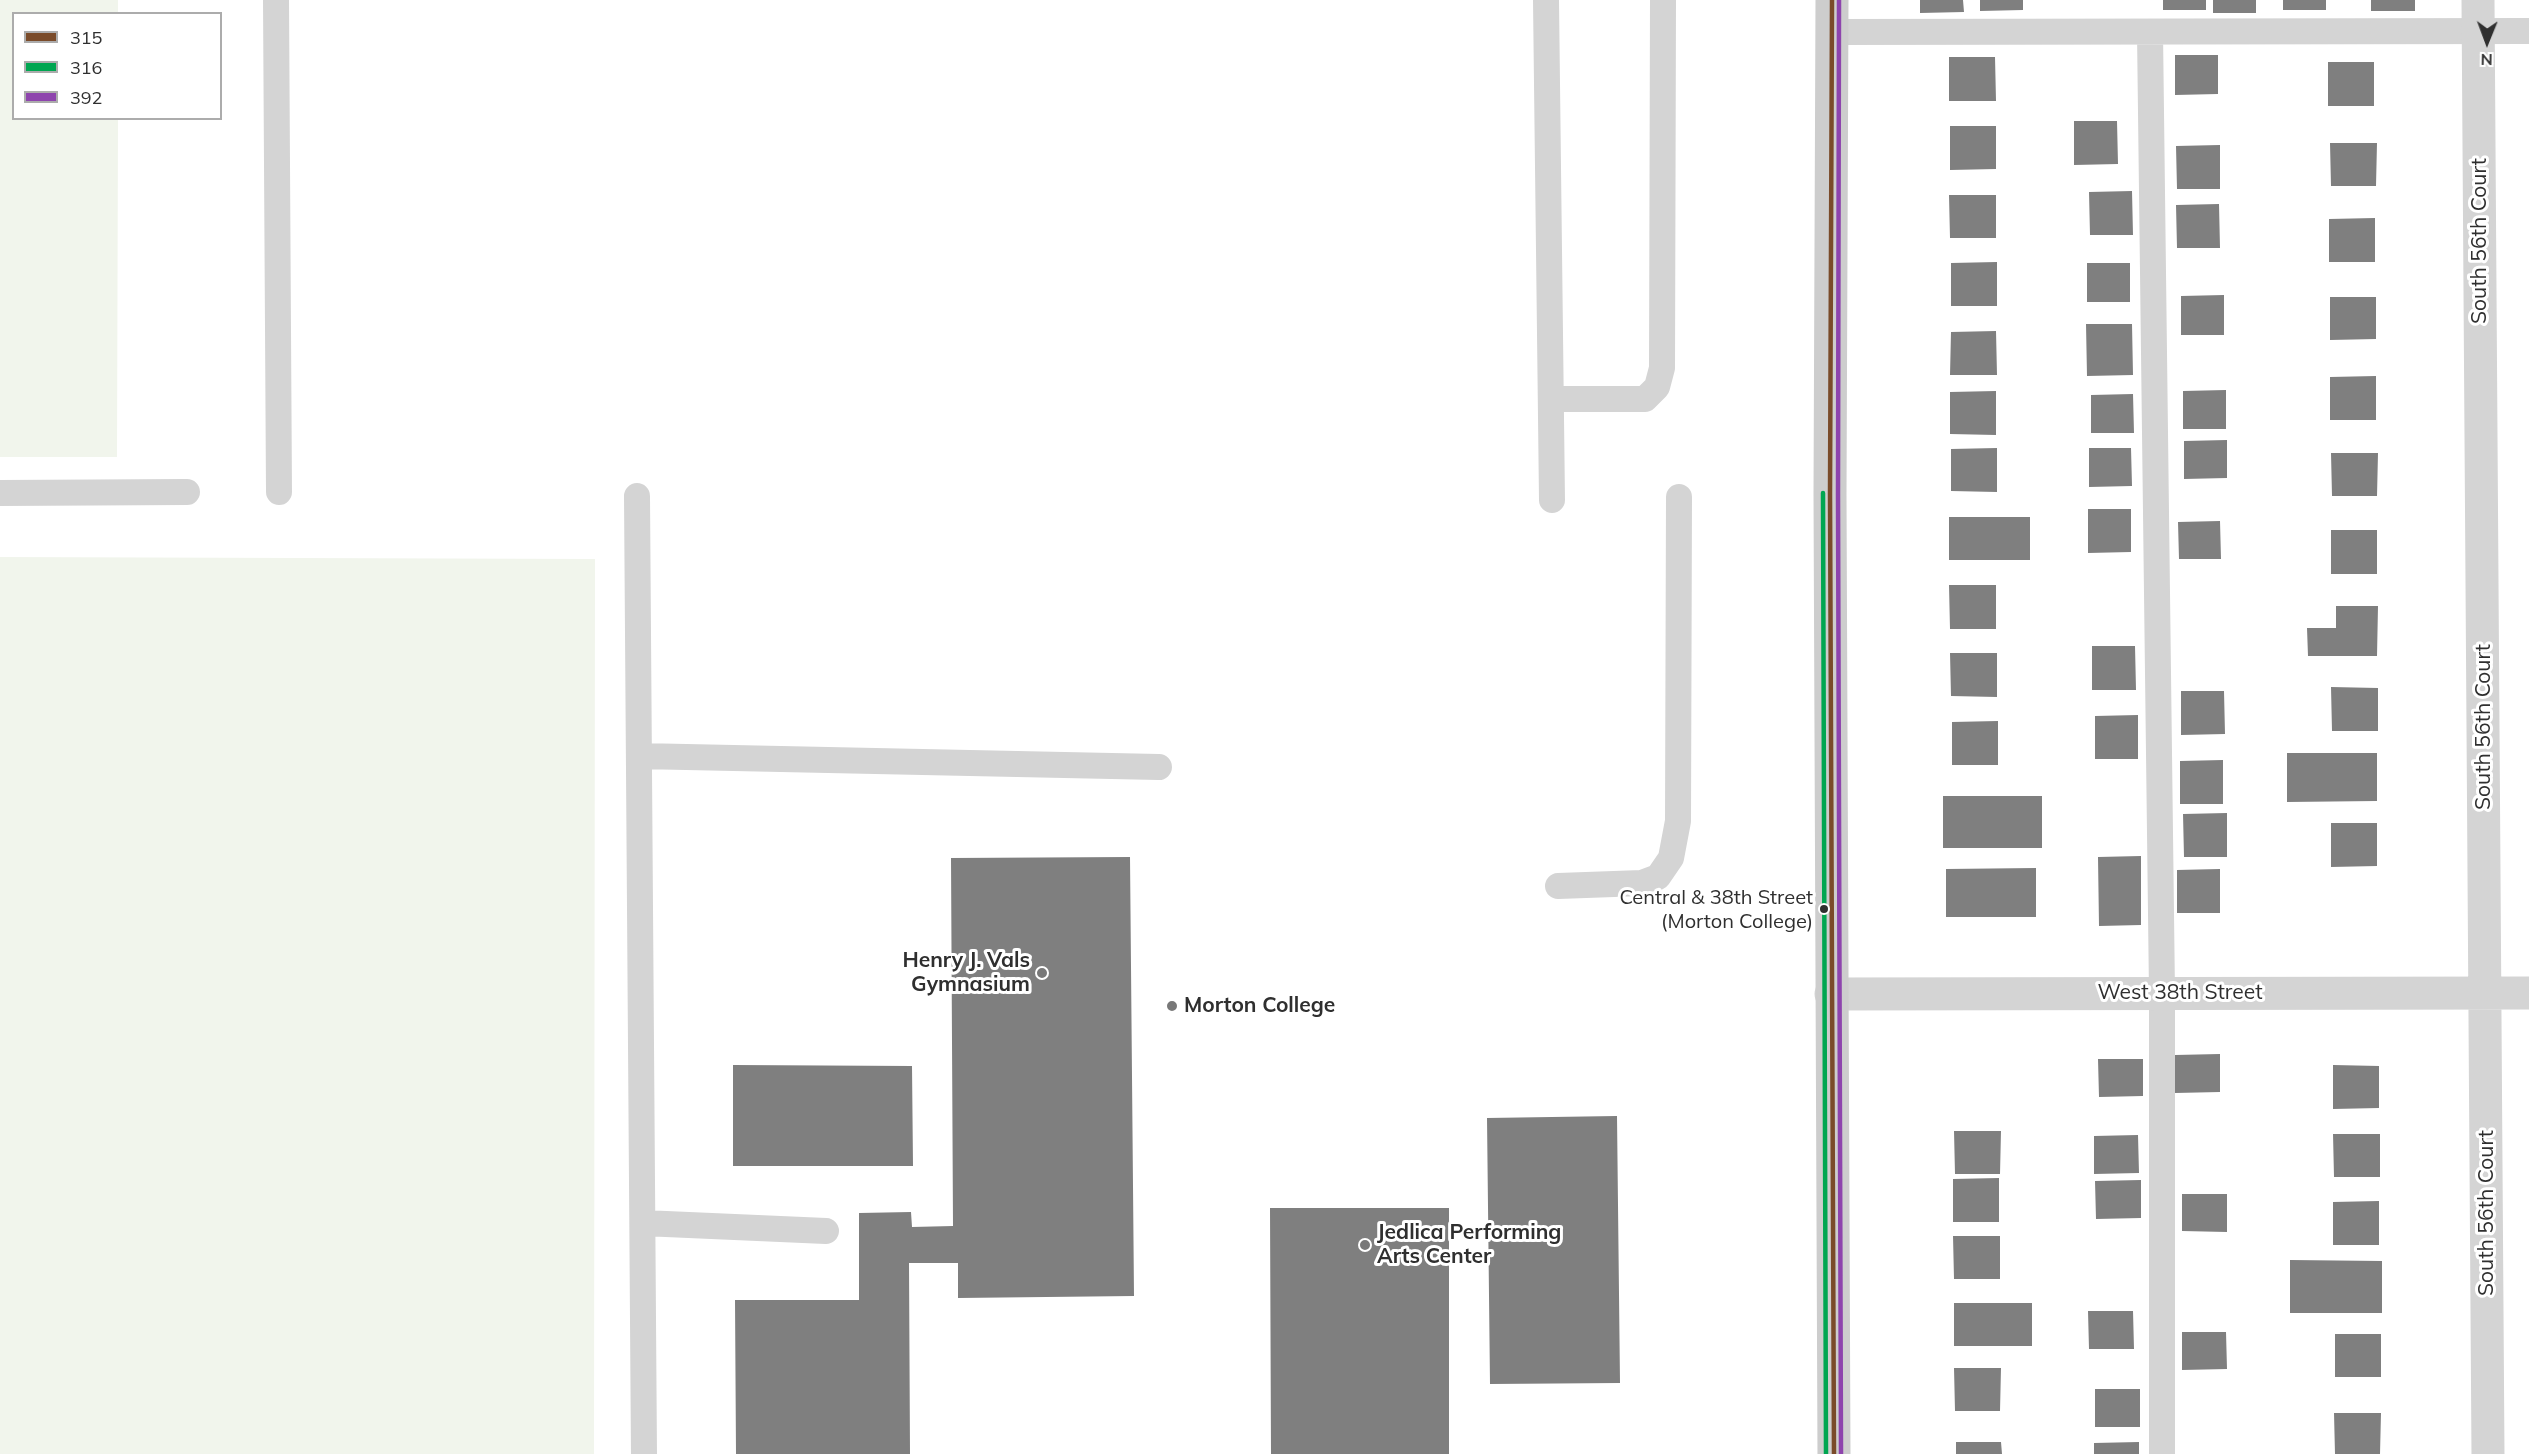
<!DOCTYPE html>
<html>
<head>
<meta charset="utf-8">
<style>
	body { margin:0 }
	#map { position:relative; width:2529px; height:1454px; overflow:hidden; background:#fff; font-family:Mulish,sans-serif }
	canvas { display:block }
	.legend { position:absolute; left:12px; top:12px; width:210px; height:108px; box-sizing:border-box; background:#fff; border:2px solid #acacac; margin:0; padding:8px 10px; list-style:none; font-size:18px; color:#2f2f2f }
	.legend li { display:flex; align-items:center; gap:12px; height:30px }
	.legend b { width:30px; border:2px solid #acacac }
	.north { position:absolute; left:2457px; top:12px; width:60px; height:60px; -webkit-text-stroke:4px #fff; paint-order:stroke; rotate:181deg; font-size:16px; font-weight:700; line-height:24px; text-align:center; color:#2f2f2f }
	.north::after { content:''; display:block; margin:auto; width:21px; height:27px; background:#2f2f2f; clip-path:polygon(50% 0,100% 100%,50% 72%,0 100%) }
</style>
</head>
<body>
<div id="map">
<canvas width="2529" height="1454"></canvas>
<ul class="legend">
<li><b style="height:8px;background:#7a4b2a"></b>315</li>
<li><b style="height:8px;background:#00a651"></b>316</li>
<li><b style="height:8px;background:#8e44ad"></b>392</li>
</ul>
<div class="north">N</div>
</div>
<script>
const context = document.querySelector('canvas').getContext('2d');
context.lineJoin = 'round';
function fillPath(path, color) { context.fillStyle = color; context.fill(path, 'evenodd'); }
const toPath = rows => new Path2D(rows.map(r => 'M' + r).join(''));
function strokePath(path, color, width, dash) { context.strokeStyle = color; context.lineWidth = width; context.lineCap = dash ? 'butt' : 'round'; context.setLineDash(dash || []); context.stroke(path); }
function label(font, color, halo, rows, align = 'center') {
  context.font = font + ' Mulish,sans-serif'; context.lineWidth = 6; context.setLineDash([]); context.textBaseline = 'middle'; context.strokeStyle = halo; context.fillStyle = color; for (const [text, x, y, turn = 0] of rows) {
    context.save(); context.translate(x, y); context.rotate((+turn || 0) * Math.PI / 180); context.textAlign = isNaN(turn) ? turn : align; if (halo) context.strokeText(text, 0, 0); context.fillText(text, 0, 0); context.restore();
  }
}
fillPath(toPath([
	[0,0,118,0,118,13,14,14,14,118,118,119,117,457,0,457],
	[0,557,595,559,594,1454,0,1454]
]), '#f1f5ec');
fillPath(toPath([
	[1920,0,1963,0,1964,12,1920,13],
	[1980,0,2023,0,2023,10,1980,11],
	[2163,0,2206,0,2206,10,2163,10],
	[2213,0,2256,0,2256,13,2213,13],
	[2283,0,2326,0,2326,10,2283,10],
	[2371,0,2415,0,2415,11,2371,11],
	[2175,55,2218,55,2218,94,2175,95],
	[1949,57,1995,57,1996,101,1949,101],
	[2328,62,2374,62,2374,106,2328,106],
	[2074,121,2117,121,2118,164,2074,165],
	[1950,126,1996,126,1996,169,1950,170],
	[2330,143,2377,143,2376,186,2331,186],
	[2220,145,2220,189,2177,189,2176,146],
	[2132,191,2133,235,2090,235,2089,192],
	[1949,195,1996,195,1996,238,1950,238],
	[2219,204,2220,248,2177,248,2176,205],
	[2375,218,2375,262,2329,262,2329,219],
	[1997,262,1997,306,1951,306,1951,263],
	[2087,263,2130,263,2130,302,2087,302],
	[2224,295,2224,335,2181,335,2181,296],
	[2330,297,2376,297,2376,339,2330,340],
	[2086,324,2132,324,2133,375,2087,376],
	[1996,331,1997,375,1950,375,1951,332],
	[2376,376,2376,420,2330,420,2330,377],
	[2226,390,2226,429,2183,429,2183,391],
	[1996,391,1996,435,1950,434,1950,392],
	[2133,394,2134,433,2091,433,2091,395],
	[2227,440,2227,478,2184,479,2184,441],
	[1997,448,1997,492,1951,491,1951,449],
	[2089,448,2131,448,2132,486,2089,487],
	[2331,453,2378,453,2377,496,2332,496],
	[2088,509,2131,509,2131,552,2088,553],
	[1949,517,2030,517,2030,560,1949,560],
	[2220,521,2221,559,2179,559,2178,522],
	[2331,530,2377,530,2377,574,2331,574],
	[1949,585,1996,585,1996,629,1950,629],
	[2336,606,2378,606,2377,656,2308,656,2307,628,2336,628],
	[2092,646,2135,646,2136,690,2092,690],
	[1950,653,1997,653,1997,697,1951,696],
	[2331,687,2378,688,2378,731,2332,731],
	[2181,691,2224,691,2225,734,2181,735],
	[2138,715,2138,759,2095,759,2095,716],
	[1998,721,1998,765,1952,765,1952,722],
	[2287,753,2377,753,2377,801,2287,802],
	[2223,760,2223,804,2180,804,2180,761],
	[1943,796,2042,796,2042,848,1943,848],
	[2227,813,2227,857,2184,857,2183,814],
	[2331,823,2377,823,2377,866,2331,867],
	[2141,856,2141,925,2099,926,2098,857],
	[1130,857,1134,1296,958,1298,958,1263,909,1263,910,1454,736,1454,735,1300,859,1300,859,1213,911,1212,912,1227,953,1226,951,858],
	[2036,868,2036,917,1946,917,1946,869],
	[2220,869,2220,913,2177,913,2177,870],
	[2220,1054,2220,1092,2175,1093,2175,1055],
	[2098,1059,2143,1059,2143,1096,2099,1097],
	[733,1065,912,1066,913,1166,733,1166],
	[2333,1065,2379,1066,2379,1108,2333,1109],
	[1617,1116,1620,1383,1490,1384,1487,1118],
	[1954,1131,2001,1131,2000,1174,1955,1174],
	[2333,1134,2380,1134,2380,1177,2334,1177],
	[2138,1135,2139,1173,2094,1174,2094,1136],
	[1999,1178,1999,1222,1953,1222,1953,1179],
	[2141,1180,2141,1218,2096,1219,2095,1181],
	[2182,1194,2227,1194,2227,1232,2182,1231],
	[2379,1201,2379,1245,2333,1245,2333,1202],
	[1270,1208,1449,1208,1449,1454,1271,1454],
	[1953,1236,2000,1236,2000,1279,1954,1279],
	[2290,1260,2382,1261,2382,1313,2290,1313],
	[1954,1303,2032,1303,2032,1346,1954,1346],
	[2088,1311,2133,1311,2134,1349,2089,1349],
	[2182,1332,2226,1332,2227,1369,2182,1370],
	[2335,1334,2381,1334,2381,1377,2335,1377],
	[1954,1368,2001,1368,2000,1411,1955,1411],
	[2095,1389,2140,1389,2140,1427,2095,1427],
	[2334,1413,2381,1413,2380,1454,2335,1454],
	[1956,1442,2001,1442,2002,1454,1956,1454],
	[2139,1442,2139,1454,2094,1454,2094,1443]
]), '#7f7f7f');
strokePath(toPath([
	[276,0,279,492],
	[1546,0,1552,500],
	[1832,32,2529,31],
	[2150,32,2162,993,2162,1454],
	[1551,399,1645,399,1657,387,1662,368,1663,0],
	[0,493,187,492],
	[637,496,644,1454],
	[639,756,1159,767],
	[1558,886,1642,883,1658,877,1671,858,1678,821,1679,497],
	[643,1223,826,1231]
]), '#d4d4d4', 26);
strokePath(toPath([
	[2478,0,2488,1454],
	[1831,994,2529,993]
]), '#d4d4d4', 33);
strokePath(toPath([
	[1832,0,1830,493,1834,1454]
]), '#cdcdcd', 33);
strokePath(toPath([
	[1832,0,1830,493,1834,1454]
]), '#7a4b2a', 4.5);
strokePath(toPath([
	[1823,493,1826,1454]
]), '#00a651', 4.5);
strokePath(toPath([
	[1839,0,1838,493,1841,1454]
]), '#8e44ad', 4.5);
for (const [x, y, r, color] of [
	[1824,909,5,"#2f2f2f"],
	[1042,973,6,"#787878"],
	[1172,1006,6,"#787878"],
	[1365,1245,6,"#787878"]
]) { const dot = new Path2D(); dot.arc(x, y, r, 0, 2 * Math.PI); context.fillStyle = color; context.fill(dot); strokePath(dot, '#fff', 2); }
label('20px', '#2f2f2f', '#fff', [
	["Central & 38th Street",1813,898],
	["(Morton College)",1813,922]
], 'right');
label('21px', '#2f2f2f', '#fff', [
	["South 56th Court",2480,241,-90],
	["South 56th Court",2484,727,-90],
	["West 38th Street",2180,993],
	["South 56th Court",2487,1213,-90]
]);
label('bold 21px', '#2f2f2f', '#fff', [
	["Henry J. Vals",1030,961,"right"],
	["Gymnasium",1030,985,"right"],
	["Morton College",1184,1006],
	["Jedlica Performing",1377,1233],
	["Arts Center",1377,1257]
], 'left');
</script>
</body>
</html>
